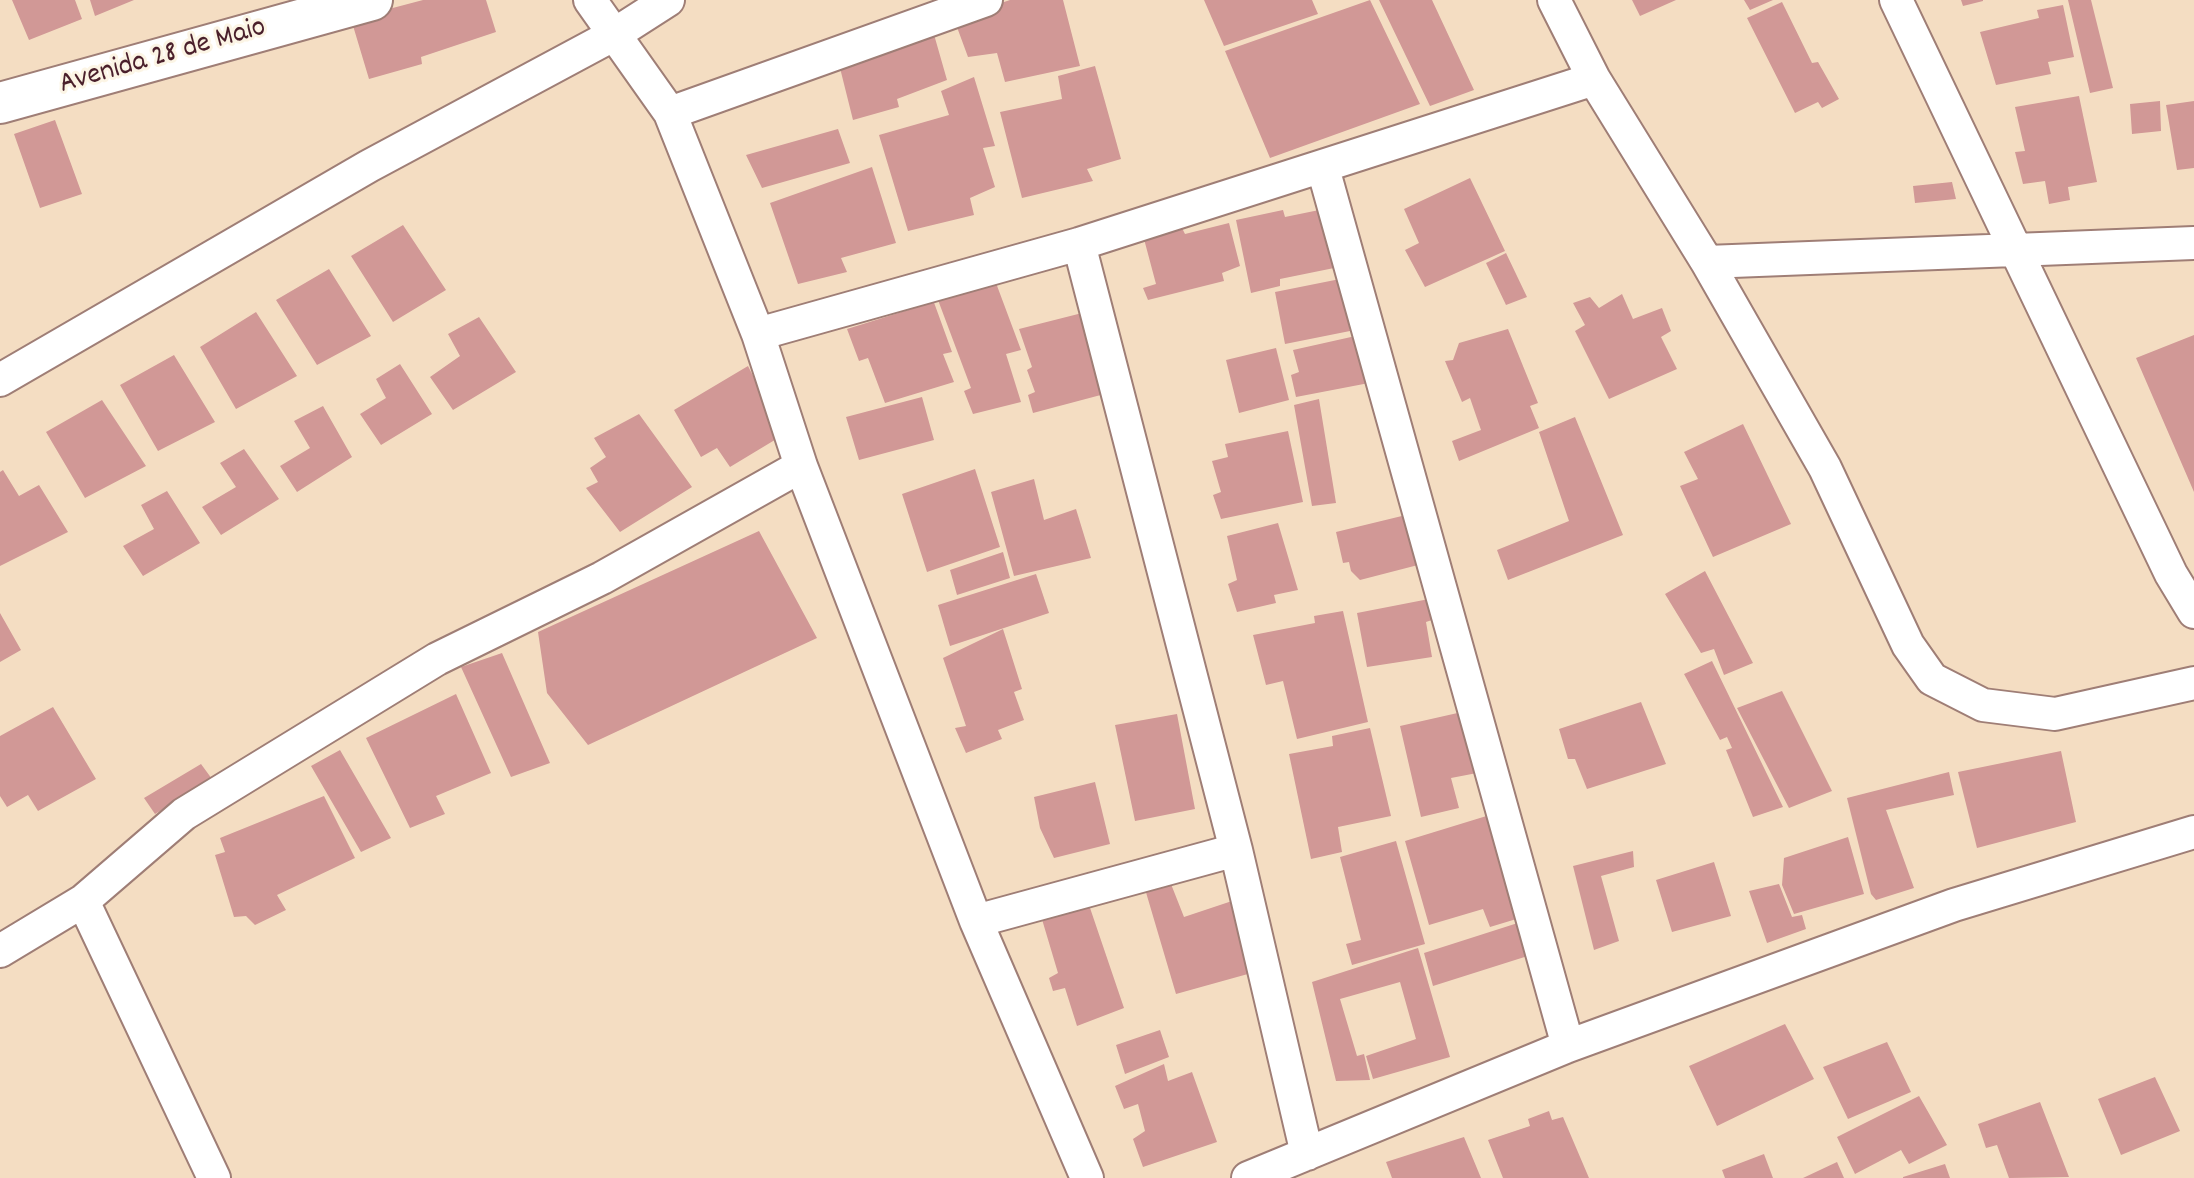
<!DOCTYPE html>
<html>
<head>
<meta charset="utf-8">
<style>
	body { margin:0 }
	canvas { display:block; background:#f4ddc2 }
</style>
</head>
<body>
<canvas width="2194" height="1178"></canvas>
<script>
const context = document.querySelector('canvas').getContext('2d');
context.lineJoin = 'round';
function fillPath(path, color) { context.fillStyle = color; context.fill(path, 'evenodd'); }
const toPath = rows => new Path2D(rows.map(r => 'M' + r).join(''));
function strokePath(path, color, width, dash) { context.strokeStyle = color; context.lineWidth = width; context.lineCap = dash ? 'butt' : 'round'; context.setLineDash(dash || []); context.stroke(path); }
function label(font, color, halo, rows, align = 'center') {
  context.font = font + ' Dekko,sans-serif'; context.lineWidth = 6; context.setLineDash([]); context.textBaseline = 'middle'; context.strokeStyle = halo; context.fillStyle = color; for (const [text, x, y, turn = 0] of rows) {
    context.save(); context.translate(x, y); context.rotate((+turn || 0) * Math.PI / 180); context.textAlign = isNaN(turn) ? turn : align; if (halo) context.strokeText(text, 0, 0); context.fillText(text, 0, 0); context.restore();
  }
}
fillPath(toPath([
	[12,0,75,0,82,19,29,40],
	[90,0,134,0,95,16],
	[423,0,486,0,496,32,421,57,422,64,369,79,351,19],
	[1010,0,1063,0,1080,66,1005,82,997,53,968,57,954,19],
	[1204,0,1312,0,1318,14,1224,46],
	[1370,0,1420,104,1270,158,1225,51],
	[1379,0,1432,0,1474,90,1430,106],
	[1632,0,1676,0,1640,16],
	[1744,0,1773,0,1750,10],
	[1961,0,1983,0,1983,1,1963,6],
	[2068,0,2091,0,2113,88,2090,93],
	[1782,2,1812,63,1818,62,1839,99,1822,108,1818,102,1795,113,1747,18],
	[2063,5,2074,57,2048,62,2051,74,1996,85,1980,32,2039,18,2037,10],
	[931,24,947,80,897,99,899,107,853,120,838,60],
	[1095,66,1121,159,1087,169,1093,181,1022,198,1000,112,1062,99,1058,76],
	[974,77,995,146,983,148,995,187,970,198,974,215,908,231,879,135,949,115,941,91],
	[2079,96,2097,182,2068,187,2070,200,2049,204,2045,181,2023,184,2015,152,2025,151,2015,107],
	[2160,101,2161,131,2132,134,2130,104],
	[2194,101,2194,168,2177,170,2166,105],
	[55,120,82,194,40,208,14,134],
	[838,129,850,163,762,188,746,155],
	[872,167,896,243,841,258,847,272,798,284,770,203],
	[1470,178,1505,251,1425,287,1405,250,1419,243,1404,209],
	[1952,182,1956,199,1915,203,1913,186],
	[1324,209,1339,267,1280,279,1280,286,1251,293,1236,220,1283,210,1285,217],
	[1229,223,1240,266,1222,273,1224,281,1148,300,1143,288,1156,284,1144,239,1182,228,1185,234],
	[403,225,446,290,393,322,351,256],
	[1506,253,1527,297,1506,305,1486,263],
	[329,269,371,336,317,365,276,300],
	[1340,279,1350,331,1285,344,1275,292],
	[996,283,1021,350,1006,354,1021,402,973,414,964,391,971,388,938,300],
	[1622,294,1633,319,1662,308,1671,331,1661,337,1677,369,1609,399,1575,331,1585,325,1573,303,1590,297,1599,308],
	[932,297,952,352,943,354,954,382,885,403,868,358,859,361,847,329,921,306,917,300],
	[1090,311,1112,392,1033,413,1028,395,1035,392,1027,370,1032,367,1019,329],
	[256,312,297,376,236,409,200,347],
	[479,317,516,372,453,410,430,377,460,356,448,334],
	[1508,329,1538,403,1530,406,1539,428,1459,461,1452,441,1481,430,1470,398,1462,402,1445,361,1453,360,1459,343],
	[1360,335,1369,383,1296,397,1291,375,1299,372,1293,350],
	[2194,335,2194,492,2136,358],
	[1276,348,1289,400,1239,413,1226,360],
	[174,355,215,422,158,451,120,385],
	[400,364,432,414,381,445,360,414,386,398,376,379],
	[748,366,783,435,730,467,717,448,701,457,674,410],
	[922,397,934,440,859,460,846,417],
	[1319,399,1336,503,1312,506,1294,405],
	[102,400,146,466,85,498,46,432],
	[323,406,352,457,297,492,280,466,310,448,294,421],
	[639,414,692,487,620,532,586,488,598,482,590,468,606,457,594,438],
	[1575,417,1623,535,1508,580,1497,550,1569,521,1539,432],
	[1743,424,1791,524,1713,557,1680,486,1698,479,1684,452],
	[1288,431,1303,502,1221,519,1213,495,1221,492,1212,461,1228,457,1225,444],
	[244,449,279,499,221,535,202,507,236,487,220,463],
	[975,469,1000,547,927,572,902,494],
	[3,470,19,496,39,485,68,532,0,566,0,472],
	[1034,479,1044,520,1076,509,1091,558,1014,576,991,492],
	[167,491,200,543,143,576,123,546,154,529,141,505],
	[1406,515,1418,565,1360,580,1351,571,1349,562,1343,563,1336,532],
	[1278,523,1298,590,1274,595,1276,603,1237,612,1228,584,1237,580,1227,536],
	[759,531,817,638,588,745,547,693,538,632],
	[1003,552,1010,578,957,595,950,570],
	[1705,571,1753,663,1724,675,1714,649,1701,653,1665,594],
	[1036,574,1049,613,950,646,938,605],
	[1429,599,1432,620,1426,622,1432,657,1367,667,1357,613],
	[1343,611,1368,722,1297,739,1283,681,1266,685,1253,635,1315,623,1314,616],
	[0,613,21,650,0,662],
	[1003,629,1022,689,1014,692,1024,720,998,730,1002,739,966,753,955,728,966,726,943,658],
	[502,653,550,763,511,777,461,667],
	[1712,661,1783,807,1753,817,1726,750,1732,748,1727,737,1720,740,1684,674],
	[1782,691,1832,791,1789,808,1737,708],
	[456,694,491,773,436,796,445,814,410,828,366,738],
	[1641,702,1666,764,1587,789,1575,759,1568,759,1559,729],
	[53,707,96,779,38,811,28,795,7,807,0,796,0,736],
	[1462,712,1477,773,1451,778,1459,808,1421,817,1400,726],
	[1177,714,1195,809,1135,821,1115,725],
	[1370,728,1391,816,1338,827,1342,852,1311,859,1289,754,1333,746,1332,736],
	[340,750,391,838,361,852,311,766],
	[2061,751,2076,822,1977,848,1958,772],
	[201,764,212,779,155,814,144,798],
	[1949,772,1954,795,1886,810,1914,888,1876,900,1871,894,1847,798],
	[1095,782,1110,844,1054,858,1040,828,1034,797],
	[324,796,355,858,277,895,286,910,255,925,246,916,234,917,215,855,225,852,220,838],
	[1493,814,1523,917,1490,927,1483,909,1429,925,1405,841],
	[1848,837,1864,894,1794,914,1782,885,1784,858],
	[1396,841,1425,944,1352,965,1346,944,1361,940,1340,857],
	[1633,851,1634,867,1601,876,1619,941,1594,950,1573,866],
	[1714,862,1731,916,1672,932,1656,880],
	[1169,879,1184,917,1235,900,1255,972,1176,994,1145,889],
	[1779,884,1792,917,1802,915,1806,929,1767,943,1749,891],
	[1088,902,1124,1008,1077,1026,1065,988,1053,991,1049,978,1058,973,1041,916],
	[1524,921,1534,954,1433,986,1424,953],
	[1418,948,1450,1057,1373,1079,1366,1056,1416,1039,1400,982,1340,999,1357,1056,1364,1054,1370,1080,1336,1081,1312,982],
	[1785,1024,1814,1079,1717,1126,1689,1066],
	[1160,1030,1169,1057,1125,1074,1116,1045],
	[1887,1042,1911,1092,1848,1119,1823,1067],
	[1164,1064,1168,1081,1192,1072,1217,1142,1143,1167,1133,1139,1145,1131,1138,1104,1124,1109,1115,1086],
	[2155,1077,2180,1131,2121,1155,2098,1099],
	[1919,1096,1947,1145,1909,1164,1901,1150,1855,1174,1837,1137],
	[2040,1102,2069,1177,2009,1178,1997,1145,1986,1148,1978,1124],
	[1549,1111,1552,1120,1563,1117,1589,1178,1503,1178,1488,1140,1530,1126,1528,1119],
	[1464,1137,1481,1178,1392,1178,1386,1162],
	[1764,1154,1773,1178,1725,1178,1722,1170],
	[1837,1162,1844,1178,1803,1178],
	[1945,1164,1950,1178,1903,1178,1903,1177]
]), '#d19896');
const minor = toPath([
	[590,0,670,113,758,334,801,466,976,921,1087,1178],
	[1554,0,1594,79,1707,262,1825,468,1908,645,1932,679,1983,705,2055,714,2194,683],
	[1896,0,2171,574,2194,612],
	[670,113,986,0],
	[1323,168,1568,1046],
	[1079,244,1236,850,1307,1154],
	[1707,262,2194,243],
	[758,334,1079,244,1594,79],
	[0,380,369,166,615,34,668,0],
	[83,901,214,1178],
	[976,921,1236,850],
	[0,951,83,901,184,814,437,659,602,578,801,466],
	[1248,1178,1568,1046,1954,905,2194,832]
]);
const tertiary = toPath([
	[0,103,372,0]
]);
strokePath(minor, '#9f7e76', 36);
strokePath(tertiary, '#9f7e76', 44);
strokePath(minor, '#fff', 32);
strokePath(tertiary, '#fff', 40);
label('30px', '#4a1f2b', '#fcf5e5', [
	["Avenida 28 de Maio",163,58,-16]
]);
</script>
</body>
</html>
